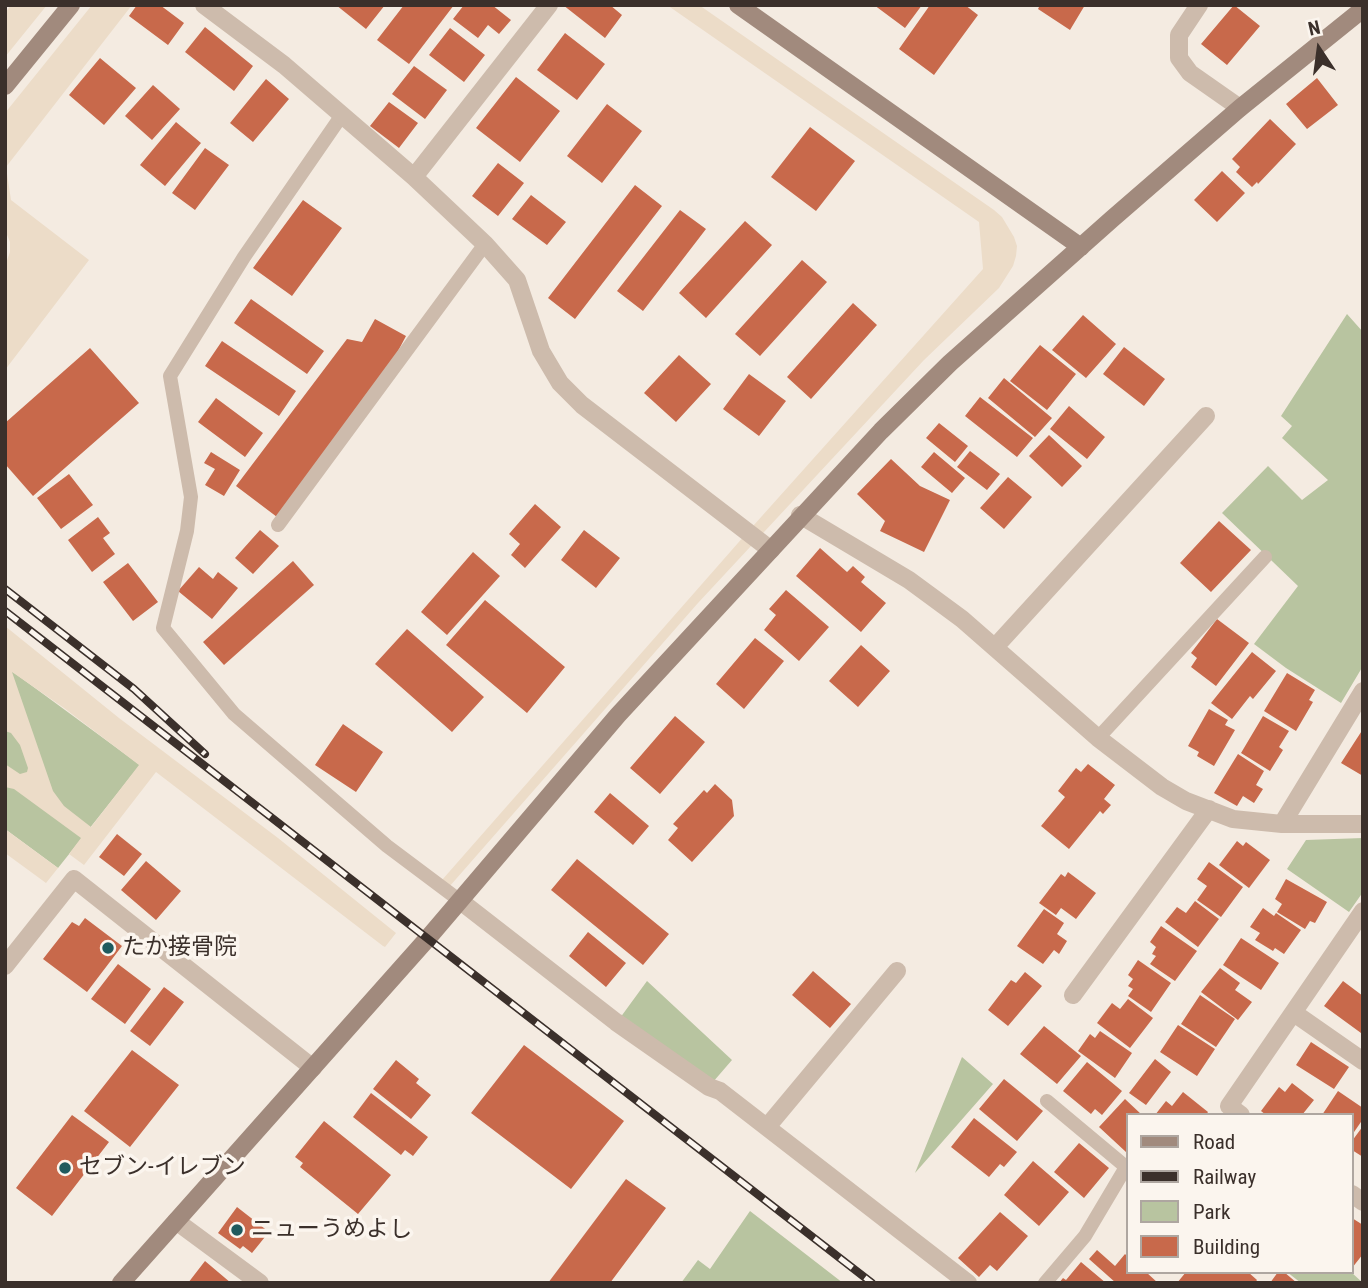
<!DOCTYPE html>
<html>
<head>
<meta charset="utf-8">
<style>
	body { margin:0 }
	#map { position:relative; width:1368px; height:1288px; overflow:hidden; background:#f4ebe1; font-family:"Roboto Condensed",sans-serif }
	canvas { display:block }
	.frame { position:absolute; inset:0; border:7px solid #3b302b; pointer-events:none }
	.legend { position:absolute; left:1126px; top:1113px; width:228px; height:161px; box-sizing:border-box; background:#fbf5ee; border:2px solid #aea6a0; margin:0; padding:9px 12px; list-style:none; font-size:21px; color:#3b302b }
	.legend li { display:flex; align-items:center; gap:14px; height:35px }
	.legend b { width:35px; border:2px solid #aea6a0 }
	.north { position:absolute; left:1284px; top:14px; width:70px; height:70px; -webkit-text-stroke:5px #fbf5ee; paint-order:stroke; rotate:347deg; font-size:19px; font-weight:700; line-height:28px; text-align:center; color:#3b302b }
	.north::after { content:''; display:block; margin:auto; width:24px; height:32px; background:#3b302b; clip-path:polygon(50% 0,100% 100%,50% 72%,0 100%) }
</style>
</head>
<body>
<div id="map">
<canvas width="1368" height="1288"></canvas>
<div class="frame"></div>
<ul class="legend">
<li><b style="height:9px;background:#a18a7d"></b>Road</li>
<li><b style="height:9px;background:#3b302b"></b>Railway</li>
<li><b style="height:19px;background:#b8c4a0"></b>Park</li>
<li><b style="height:19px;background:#c8694b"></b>Building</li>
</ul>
<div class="north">N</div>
</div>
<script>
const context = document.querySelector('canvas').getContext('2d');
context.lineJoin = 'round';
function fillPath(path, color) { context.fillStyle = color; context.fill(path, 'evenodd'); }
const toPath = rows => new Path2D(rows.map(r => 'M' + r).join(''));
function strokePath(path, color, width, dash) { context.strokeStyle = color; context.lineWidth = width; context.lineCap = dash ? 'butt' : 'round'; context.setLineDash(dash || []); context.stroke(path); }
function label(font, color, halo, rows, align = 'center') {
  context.font = font + ' "Roboto Condensed","Noto Sans JP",sans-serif'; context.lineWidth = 7; context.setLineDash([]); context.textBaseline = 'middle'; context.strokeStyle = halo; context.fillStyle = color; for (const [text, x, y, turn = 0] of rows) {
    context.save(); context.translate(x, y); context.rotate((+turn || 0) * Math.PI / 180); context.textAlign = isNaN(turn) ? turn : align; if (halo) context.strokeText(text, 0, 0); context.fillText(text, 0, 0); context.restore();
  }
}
fillPath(toPath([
	[1347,314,1363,332,1363,666,1341,703,1286,668,1254,644,1298,586,1222,513,1268,466,1302,500,1328,480,1282,438,1292,426,1281,416],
	[5,666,140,765,58,868,5,829],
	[1363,838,1363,892,1349,912,1287,869,1306,840],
	[647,981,732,1060,713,1082,620,1018],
	[962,1057,993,1084,915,1173],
	[750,1211,843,1283,681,1283,698,1260,710,1269],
	[1287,1272,1351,1272,1363,1283,1301,1283]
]), '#b8c4a0');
fillPath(toPath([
	[11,5,47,5,5,57,5,13],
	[92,5,132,5,6,167,11,200,89,260,5,370,5,266,10,252,10,242,5,230,5,113],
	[667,5,699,5,994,210,1002,217,1014,237,1017,246,1016,256,1013,266,999,288,924,360,698,603,449,887,442,880,745,535,983,269,979,222],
	[5,626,119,718,278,838,396,933,385,947,383,946,156,772,84,865,69,854,81,838,14,789,5,787,5,764,20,774,27,772,28,768,20,745,11,733,5,731],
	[12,672,64,708,139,765,91,827,64,806,53,791],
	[5,829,58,868,46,883,5,853]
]), '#ecdcc8');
fillPath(toPath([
	[137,5,160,5,184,23,168,45,129,16],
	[336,5,385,5,366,29],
	[404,5,454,5,409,64,377,40],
	[464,5,492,5,511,20,499,34,488,25,478,38,453,19],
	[563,5,610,5,622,15,605,38],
	[874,5,922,5,905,28],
	[930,5,965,5,978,15,934,75,899,49],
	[1040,5,1085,5,1070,30,1038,9],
	[1234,5,1260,26,1227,65,1201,44],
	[205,27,253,66,234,91,185,52],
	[450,28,485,55,464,82,429,55],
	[565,33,605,64,577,100,537,70],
	[100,58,136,88,104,125,69,95],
	[414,66,447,90,425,119,392,94],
	[516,77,560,111,520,162,476,128],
	[1317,78,1338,105,1307,129,1286,104],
	[266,79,289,99,253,142,230,123],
	[153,85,180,109,152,140,125,116],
	[389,102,418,123,399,148,370,126],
	[607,104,642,131,602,183,567,156],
	[1270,119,1296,144,1258,184,1257,182,1252,187,1236,172,1240,167,1232,159],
	[176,122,201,143,165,186,140,165],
	[810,127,855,161,816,211,771,177],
	[205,148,229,165,195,210,172,193],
	[498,163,524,183,498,216,472,196],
	[1222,171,1245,193,1217,222,1194,200],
	[635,185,662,206,575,319,548,298],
	[531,195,566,222,547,245,512,219],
	[303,200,342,228,292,296,253,268],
	[680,210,706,229,643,311,617,291],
	[745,221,772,245,706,318,679,293],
	[802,260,827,282,760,356,735,334],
	[251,299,324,351,307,374,234,323],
	[853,303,877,325,811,399,787,377],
	[1083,315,1116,344,1086,378,1052,350],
	[375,319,406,336,388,370,277,517,236,486,347,339,362,342],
	[222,341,296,391,279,416,205,366],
	[1040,345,1076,374,1047,410,1010,381],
	[1124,347,1165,379,1144,406,1103,374],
	[90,348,139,403,33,496,5,464,5,423],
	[679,355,711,384,676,422,644,393],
	[749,374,786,401,759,436,723,409],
	[1004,378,1052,418,1035,437,988,398],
	[980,397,1033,438,1017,457,965,416],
	[216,398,263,433,245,457,198,422],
	[1069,406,1105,437,1087,459,1050,429],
	[939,423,968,446,955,462,926,438],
	[1049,435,1082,466,1062,487,1029,456],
	[970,451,1000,474,987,490,957,467],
	[211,452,240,470,224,496,205,485,215,469,204,463],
	[934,452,965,478,952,493,921,467],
	[891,459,920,486,950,500,924,552,880,531,885,521,857,494],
	[69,474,93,505,61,529,37,498],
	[1008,477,1032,497,1004,529,980,508],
	[535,504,561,527,525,568,511,555,520,544,509,534],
	[98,517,110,533,103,538,115,554,92,572,68,540],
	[1219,521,1251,550,1211,592,1180,563],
	[260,530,279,546,253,574,235,558],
	[584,530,620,558,596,588,561,560],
	[820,548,847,572,853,566,865,577,861,582,886,603,861,632,796,576],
	[473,552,500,576,447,635,421,612],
	[293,561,314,585,224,665,203,642],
	[128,563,158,602,133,621,103,582],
	[199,567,213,579,218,572,238,588,212,619,178,591],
	[786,590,829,627,799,661,764,630,776,615,769,609],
	[485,600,565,667,527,713,446,645],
	[1217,619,1249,643,1216,686,1191,667,1197,658,1191,653],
	[407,629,484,697,452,732,375,664],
	[755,638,784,661,744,709,716,684],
	[861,645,890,671,858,707,829,681],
	[1252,652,1276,671,1253,699,1250,696,1232,719,1211,703],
	[1287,673,1315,690,1309,700,1313,702,1296,731,1264,711],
	[1209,709,1228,720,1225,725,1235,730,1214,766,1197,756,1199,752,1188,746],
	[675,716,705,742,660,794,630,768],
	[1263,716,1289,731,1279,747,1283,750,1270,771,1241,753],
	[343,724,383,752,356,792,315,765],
	[1363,729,1363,776,1341,763],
	[1238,754,1264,771,1256,785,1263,789,1254,803,1243,796,1237,806,1214,793],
	[1088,764,1115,785,1104,799,1111,805,1103,814,1100,811,1069,849,1041,826,1065,797,1058,791,1076,768,1081,772],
	[715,784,732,800,734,816,692,862,668,840,678,828,673,824,704,790,707,793],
	[610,793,649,826,633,845,594,812],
	[117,834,142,854,124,876,99,857],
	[1237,841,1243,846,1246,842,1270,860,1249,888,1219,865],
	[577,859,669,934,643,965,551,890],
	[146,861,181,891,156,920,121,890],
	[1209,862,1243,887,1221,917,1197,900,1207,886,1197,879],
	[1068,872,1096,893,1076,919,1061,908,1056,915,1039,903,1061,874,1065,877],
	[1286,879,1327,902,1315,923,1310,921,1305,929,1277,912,1282,904,1275,899],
	[1195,901,1219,919,1198,947,1165,922,1177,907,1186,913],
	[1263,908,1274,916,1276,913,1301,930,1284,954,1275,948,1273,951,1255,940,1260,933,1250,927],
	[1044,909,1064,923,1057,934,1067,941,1059,954,1054,950,1043,964,1017,946],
	[85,918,122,946,87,992,43,959,72,922,79,926],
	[1161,926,1197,951,1175,981,1150,964,1156,956,1152,954,1156,947,1150,942],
	[588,932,626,963,606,987,569,956],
	[1241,938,1279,963,1261,990,1223,965],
	[1138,960,1171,983,1151,1012,1128,996,1133,989,1128,986,1133,979,1128,975],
	[118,964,151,989,125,1024,91,999],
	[1220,968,1240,983,1235,990,1252,1002,1238,1020,1201,992],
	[813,971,851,1004,830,1028,792,995],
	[1025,972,1042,986,1008,1026,988,1010,1011,980,1016,983],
	[1343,981,1363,996,1361,1033,1324,1006],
	[164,987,184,1002,150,1046,130,1031],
	[1200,995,1235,1019,1216,1047,1181,1024],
	[1128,999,1153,1018,1130,1048,1097,1023,1112,1003,1120,1009],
	[1178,1025,1215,1049,1197,1076,1160,1052],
	[1044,1026,1081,1056,1057,1084,1020,1054],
	[1100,1031,1132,1053,1115,1078,1078,1051,1090,1034,1095,1038],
	[1311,1042,1349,1067,1334,1089,1296,1065],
	[524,1045,624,1121,571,1189,471,1113],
	[132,1050,179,1085,130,1147,84,1111],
	[1155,1059,1171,1072,1146,1105,1129,1093],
	[396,1060,419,1079,416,1083,431,1095,411,1119,373,1089],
	[1087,1062,1122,1091,1102,1115,1095,1109,1091,1114,1063,1091],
	[1004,1079,1043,1111,1017,1141,979,1109],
	[1292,1083,1314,1100,1302,1115,1266,1115,1261,1111,1279,1087,1285,1092],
	[1338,1091,1363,1108,1363,1119,1352,1135,1352,1115,1322,1115],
	[1183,1092,1208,1112,1206,1115,1155,1115,1166,1101,1172,1106],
	[371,1093,428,1137,413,1156,405,1150,401,1155,353,1117],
	[1125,1099,1142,1115,1128,1115,1126,1152,1099,1127],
	[72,1115,109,1142,52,1216,16,1188],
	[974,1118,1017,1152,1004,1167,1000,1164,989,1177,951,1147],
	[324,1121,391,1175,358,1214,300,1167,303,1163,295,1157],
	[1363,1126,1363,1157,1352,1150,1352,1141],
	[1079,1143,1109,1168,1084,1198,1054,1172],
	[1033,1161,1069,1192,1039,1226,1004,1195],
	[626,1179,666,1208,610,1283,548,1283],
	[237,1207,269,1232,252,1253,243,1246,240,1249,218,1233],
	[1000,1212,1028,1236,997,1271,990,1265,979,1277,958,1258],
	[1352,1218,1363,1225,1363,1254,1352,1268],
	[1097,1250,1115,1266,1125,1254,1128,1257,1128,1272,1146,1272,1158,1283,1116,1283,1089,1259],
	[205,1261,231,1283,188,1283],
	[1081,1262,1106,1283,1059,1283,1063,1278,1066,1280],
	[1186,1272,1248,1272,1257,1280,1255,1283,1177,1283],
	[1278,1272,1284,1272,1297,1283,1270,1283]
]), '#c8694b');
strokePath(toPath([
	[342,115,244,257,170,376,191,497,187,531,163,628,234,714,387,846,459,900],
	[278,525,485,244],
	[1098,738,1265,557],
	[1045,1283,1085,1236,1126,1167,1047,1101]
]), '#cdbbac', 14);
strokePath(toPath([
	[204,5,284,65,414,177,485,244,517,280,541,351,560,383,582,405,771,550],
	[1199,5,1179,35,1179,58,1190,73,1240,108],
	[414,177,549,5],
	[800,515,909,580,962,619,1098,738,1162,787,1186,801,1233,819,1282,824,1363,824],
	[996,646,1206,416],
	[1282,824,1363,691],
	[459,900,616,1022,709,1087,720,1091,968,1283],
	[5,966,74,879,313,1068],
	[1073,995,1209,809],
	[1294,1013,1363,1061],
	[1241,1115,1229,1106,1363,911],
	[767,1127,897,971],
	[1352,1194,1363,1202],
	[176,1221,260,1283]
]), '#cdbbac', 18);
strokePath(toPath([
	[738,5,1081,247],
	[5,86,71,5],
	[121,1283,428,938,618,715,881,431,950,363,1112,219,1240,108,1363,9]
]), '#a18a7d', 18);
const rail = toPath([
	[5,589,134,689,205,754],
	[5,611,872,1283]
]);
strokePath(rail, '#3b302b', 8);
strokePath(rail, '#fbf5ee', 5, [16]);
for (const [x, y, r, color] of [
	[108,948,7,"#1f5a5e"],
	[65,1168,7,"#1f5a5e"],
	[237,1230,7,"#1f5a5e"]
]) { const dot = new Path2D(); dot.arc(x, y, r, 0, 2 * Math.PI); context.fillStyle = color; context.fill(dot); strokePath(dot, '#fbf5ee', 2.5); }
label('23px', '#3b302b', '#fbf5ee', [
	["たか接骨院",122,948],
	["セブン-イレブン",79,1168],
	["ニューうめよし",251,1230]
], 'left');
</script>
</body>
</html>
